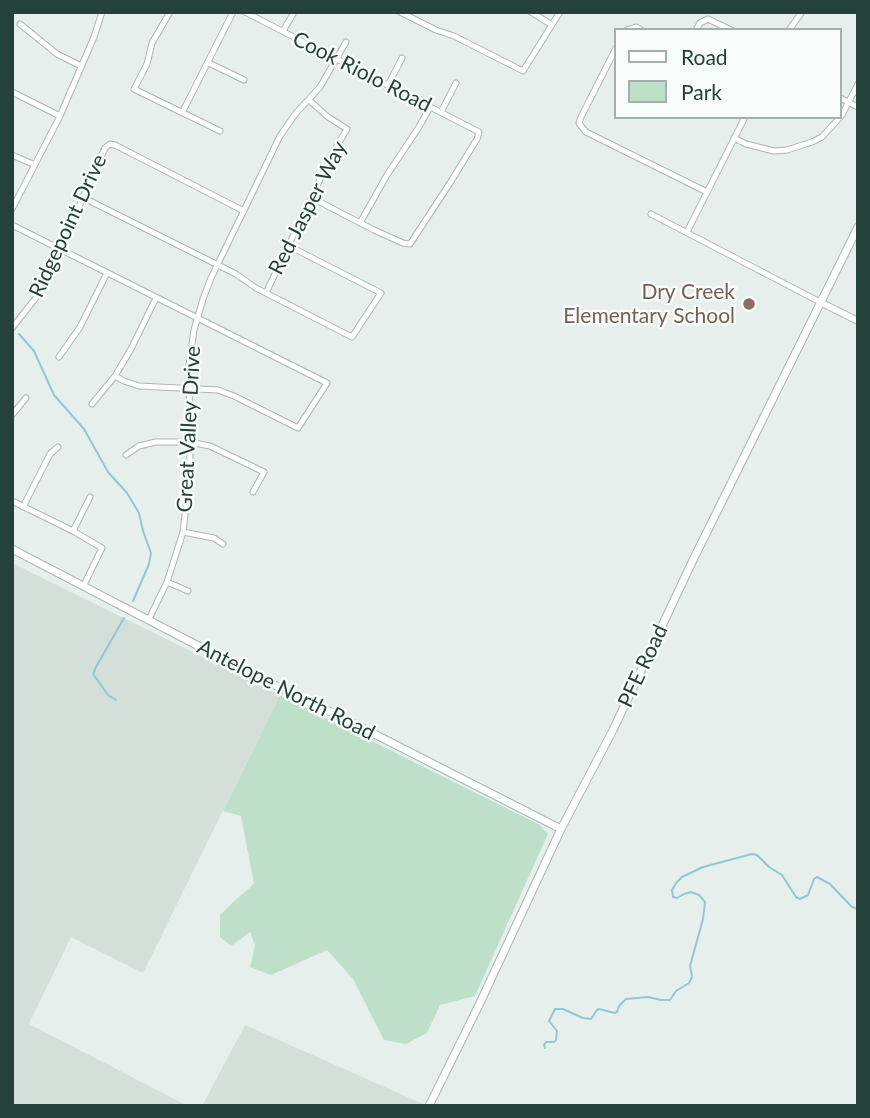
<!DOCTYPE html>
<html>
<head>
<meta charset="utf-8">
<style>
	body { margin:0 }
	#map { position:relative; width:870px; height:1118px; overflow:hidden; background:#e6efeb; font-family:Lato,sans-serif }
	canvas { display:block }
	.frame { position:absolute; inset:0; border:14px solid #24423a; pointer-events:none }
	.legend { position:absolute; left:614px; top:28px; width:228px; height:91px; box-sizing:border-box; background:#f7fbf9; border:2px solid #a3b1ad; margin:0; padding:9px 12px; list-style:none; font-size:21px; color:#24423a }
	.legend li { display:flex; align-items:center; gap:14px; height:35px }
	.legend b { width:35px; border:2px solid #a3b1ad }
</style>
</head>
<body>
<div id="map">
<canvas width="870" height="1118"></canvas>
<div class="frame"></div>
<ul class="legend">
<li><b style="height:9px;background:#fff"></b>Road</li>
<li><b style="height:19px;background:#bfe0c8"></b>Park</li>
</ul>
</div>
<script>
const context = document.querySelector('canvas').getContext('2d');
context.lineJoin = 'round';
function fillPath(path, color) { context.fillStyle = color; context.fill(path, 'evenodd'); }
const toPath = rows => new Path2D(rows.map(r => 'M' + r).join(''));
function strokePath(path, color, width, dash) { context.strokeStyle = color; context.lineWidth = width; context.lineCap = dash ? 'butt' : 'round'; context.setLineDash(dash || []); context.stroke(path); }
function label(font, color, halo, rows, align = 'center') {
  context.font = font + ' Lato,sans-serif'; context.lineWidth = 5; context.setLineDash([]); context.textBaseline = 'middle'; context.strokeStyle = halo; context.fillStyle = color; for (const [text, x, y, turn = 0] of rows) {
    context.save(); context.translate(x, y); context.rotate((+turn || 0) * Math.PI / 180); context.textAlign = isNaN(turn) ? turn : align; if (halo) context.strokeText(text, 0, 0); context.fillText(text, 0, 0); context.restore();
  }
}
fillPath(toPath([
	[12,563,280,695,143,973,71,937,29,1024,188,1106,12,1106],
	[245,1025,423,1104,422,1106,202,1106]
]), '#d4dfda');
fillPath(toPath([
	[280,695,540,825,548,834,475,996,440,1005,427,1033,406,1044,384,1040,353,979,327,950,271,975,250,967,255,945,250,932,231,946,220,937,220,915,232,903,254,884,241,816,223,811]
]), '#bfe0c8');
strokePath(toPath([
	[19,334,34,351,54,395,84,429,108,472,127,493,139,513,143,531,151,553,149,564,133,601],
	[116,700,108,695,93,674,96,667,124,618],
	[545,1048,544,1045,546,1042,554,1042,556,1040,557,1031,549,1021,555,1009,563,1009,583,1018,591,1019,597,1010,599,1009,615,1013,617,1012,619,1006,626,999,648,997,661,1000,670,1000,676,991,689,983,692,977,690,966,703,919,705,902,699,895,691,892,684,894,677,898,673,897,672,890,677,882,682,877,703,867,752,854,757,855,769,867,782,875,796,897,800,899,808,895,814,879,817,877,830,884,852,907,858,909]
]), '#8ec9d4', 2);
const minor = toPath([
	[170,12,152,43,147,64,134,89,220,131],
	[245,12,479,132,477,139,450,183,410,244,403,243,374,230,312,198],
	[400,12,436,30,454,36,523,71,560,12],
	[531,12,552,25],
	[20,24,57,54,81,66],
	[627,30,636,27,641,30],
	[696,30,700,23,708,19,731,30],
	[789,30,802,12],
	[283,31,293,14],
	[616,48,581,117,579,123,581,126,586,132,707,192],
	[209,63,244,80],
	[388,85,402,58],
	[12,92,60,116],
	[840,98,858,107],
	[441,112,456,83],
	[182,113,233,12],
	[734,138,746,144,774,151,787,150,812,142,822,137,842,115,858,84],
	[12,155,35,165],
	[82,197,236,274,256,288,352,337,381,293,289,246],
	[12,209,60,116,94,37,102,12],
	[651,214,820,302],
	[360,223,387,175,419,127,430,107],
	[12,225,327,383,298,428,234,396,218,390,139,386,124,381,115,376],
	[687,232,745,117],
	[266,293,332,154,347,129,328,117,309,100],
	[12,328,35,299,60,249,105,148,110,144,115,145,244,211],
	[59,357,80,327,107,273],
	[92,404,115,376,131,349,156,298],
	[12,415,26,398],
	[126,455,139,446,156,442,189,442,210,446,264,472,253,492],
	[12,501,73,531,102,548,84,585],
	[23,507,50,454,58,447],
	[73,531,90,497],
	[183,532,214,538,223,544],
	[167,582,188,591],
	[149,619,167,582,183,532,190,473,189,365,194,330,203,299,211,278,280,136,296,113,320,87,346,42]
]);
const tertiary = toPath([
	[820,302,858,321]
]);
const secondary = toPath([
	[12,549,260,678,339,716,561,829],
	[429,1106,479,1005,561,829,613,730,693,560,858,227]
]);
strokePath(minor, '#a8b8b2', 7);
strokePath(tertiary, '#a8b8b2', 8);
strokePath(secondary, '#a4bbb3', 9);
strokePath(minor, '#fff', 5);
strokePath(tertiary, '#fff', 6);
strokePath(secondary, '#fff', 7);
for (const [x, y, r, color] of [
	[749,304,7,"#8d6e63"]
]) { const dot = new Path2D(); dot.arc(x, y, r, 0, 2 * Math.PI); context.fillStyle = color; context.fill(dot); strokePath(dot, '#f7fbf9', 2.5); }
label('21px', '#24423a', '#f7fbf9', [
	["Cook Riolo Road",362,72,27],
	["Red Jasper Way",308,208,-63],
	["Ridgepoint Drive",68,226,-65],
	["Great Valley Drive",189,429,-87],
	["PFE Road",643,666,-65],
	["Antelope North Road",286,690,27]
]);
label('21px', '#785e54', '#f7fbf9', [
	["Dry Creek",735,292],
	["Elementary School",735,316]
], 'right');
</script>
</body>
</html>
